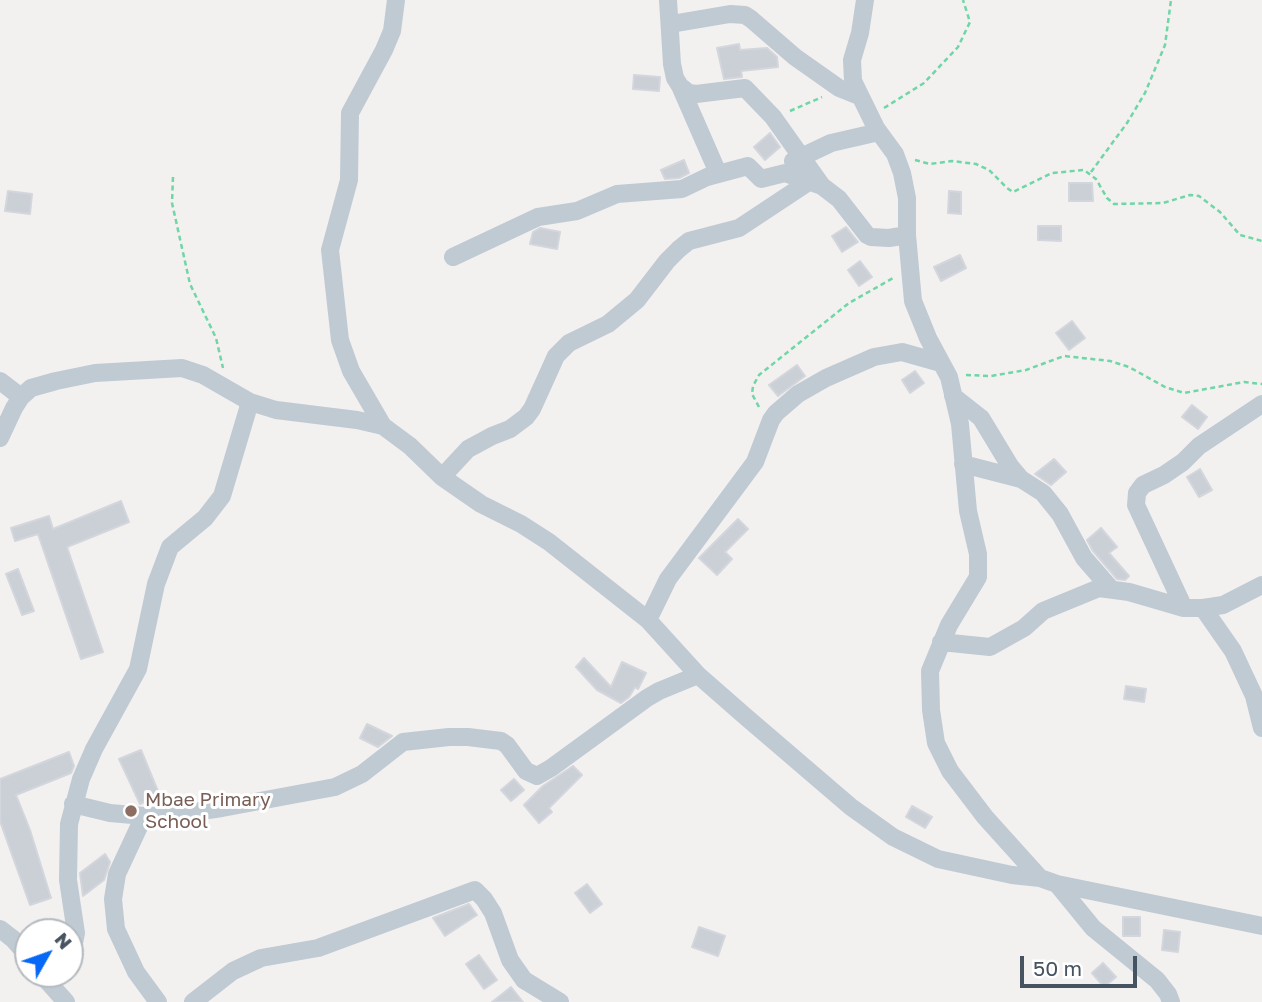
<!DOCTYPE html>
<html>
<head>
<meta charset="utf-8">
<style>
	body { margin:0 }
	#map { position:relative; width:1262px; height:1002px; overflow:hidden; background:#f3f0f0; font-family:"Golos Text",sans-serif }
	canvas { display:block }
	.north { position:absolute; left:14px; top:918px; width:70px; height:70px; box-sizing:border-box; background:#fff; border:2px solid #b5babf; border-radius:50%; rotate:50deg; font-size:19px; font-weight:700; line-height:28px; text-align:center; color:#465360 }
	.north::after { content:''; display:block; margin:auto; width:24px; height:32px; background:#0668f6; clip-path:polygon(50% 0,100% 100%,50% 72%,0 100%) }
	.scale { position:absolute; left:1020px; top:956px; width:117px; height:32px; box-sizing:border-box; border:4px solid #465360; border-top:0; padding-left:9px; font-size:21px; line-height:24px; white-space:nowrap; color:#465360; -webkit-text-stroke:5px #fff; paint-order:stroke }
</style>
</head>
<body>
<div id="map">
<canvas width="1262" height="1002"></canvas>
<div class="north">N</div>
<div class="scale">50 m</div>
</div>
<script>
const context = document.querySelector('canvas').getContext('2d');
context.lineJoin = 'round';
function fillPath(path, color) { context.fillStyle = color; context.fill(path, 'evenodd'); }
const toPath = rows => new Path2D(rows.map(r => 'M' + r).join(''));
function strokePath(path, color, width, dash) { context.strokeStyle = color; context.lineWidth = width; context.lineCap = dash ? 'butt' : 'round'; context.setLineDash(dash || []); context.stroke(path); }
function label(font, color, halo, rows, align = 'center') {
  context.font = font + ' "Golos Text",sans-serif'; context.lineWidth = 6; context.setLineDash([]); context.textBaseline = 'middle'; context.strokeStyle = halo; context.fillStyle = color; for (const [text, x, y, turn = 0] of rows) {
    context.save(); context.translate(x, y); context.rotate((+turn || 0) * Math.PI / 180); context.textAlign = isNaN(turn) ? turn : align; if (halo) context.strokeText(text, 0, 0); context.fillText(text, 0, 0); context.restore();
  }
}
const building = toPath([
	[739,44,740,50,767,48,777,57,778,67,741,71,742,77,724,79,717,48,739,44],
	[634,75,660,77,659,91,633,89,634,75],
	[770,133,780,147,765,160,754,147,770,133],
	[684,160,689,173,679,178,665,179,661,170,684,160],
	[1069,183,1092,183,1093,201,1069,201,1069,183],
	[8,191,32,194,30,214,5,211,8,191],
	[949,191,961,192,961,214,948,213,949,191],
	[1038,226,1061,226,1061,241,1038,240,1038,226],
	[846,227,858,242,842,252,832,236,846,227],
	[540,228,560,232,557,249,530,244,533,232,540,228],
	[960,255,966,268,941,281,934,267,960,255],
	[860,261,872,277,859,286,848,270,860,261],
	[1072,321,1085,338,1069,350,1056,333,1072,321],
	[797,365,805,376,778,396,769,385,797,365],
	[915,371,924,383,910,393,902,380,915,371],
	[1192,405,1207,417,1198,429,1182,417,1192,405],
	[1054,459,1066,472,1051,485,1035,474,1054,459],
	[1200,469,1212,490,1199,497,1187,477,1200,469],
	[121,501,129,522,67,547,103,652,81,659,38,534,15,541,11,528,49,516,53,529,121,501],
	[738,519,748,529,725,552,732,559,717,575,699,558,738,519],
	[1101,528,1117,547,1109,553,1129,576,1125,580,1117,579,1093,551,1087,540,1101,528],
	[18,569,34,611,22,615,6,574,18,569],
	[584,658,611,687,622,662,646,673,638,689,635,687,629,697,621,703,597,690,576,667,584,658],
	[1126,686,1146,689,1144,702,1124,699,1126,686],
	[367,724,392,736,378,747,360,738,367,724],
	[141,750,160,796,140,804,119,759,141,750],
	[69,752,74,766,71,773,16,795,30,830,51,898,30,905,0,821,0,779,69,752],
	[573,766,582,775,549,808,552,812,539,823,524,805,543,786,573,766],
	[514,779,524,790,511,801,501,790,514,779],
	[912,806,932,817,925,828,906,817,912,806],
	[105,854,110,862,104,880,83,896,80,873,105,854],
	[587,884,602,904,590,913,575,893,587,884],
	[469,904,477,915,445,936,433,918,469,904],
	[1123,917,1140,917,1140,936,1123,936,1123,917],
	[699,927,725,936,718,956,692,947,699,927],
	[1164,930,1180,932,1178,952,1162,950,1164,930],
	[479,955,497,980,484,989,466,964,479,955],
	[1103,963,1116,977,1104,987,1092,973,1103,963],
	[511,987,523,1002,492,1002,511,987]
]);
fillPath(building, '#cbcfd6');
strokePath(building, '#d3d6dc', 2);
strokePath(toPath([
	[884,108,924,83,958,47,970,22,963,0],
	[790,111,822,97],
	[915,160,930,164,952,161,976,164,989,170,1007,188,1013,192,1052,173,1084,170,1096,179,1107,198,1114,204,1163,203,1190,195,1199,196,1220,212,1240,235,1262,241],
	[1091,172,1127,123,1145,93,1165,45,1171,0],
	[173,177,172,203,190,284,216,338,223,368],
	[966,375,991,376,1026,370,1064,356,1110,361,1129,367,1165,387,1184,393,1244,382,1262,384],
	[759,407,752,394,753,386,759,375,849,303,895,277]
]), '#6fd6a6', 2.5, [5, 3.5]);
strokePath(toPath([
	[668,0,672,64,675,78,680,86,689,93,696,94,745,88,773,117,822,186],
	[865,0,860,33,852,60,853,81,876,128,895,154,902,173,907,198,907,235,913,301,928,338,949,377,960,424,968,511,978,554,978,577,949,625,930,671,931,710,936,743,950,771,985,817,1040,878],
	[671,24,730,14,745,15,751,19,795,57,839,88,859,96],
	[680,86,718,173],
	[793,161,831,143,879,132],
	[453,257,538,217,577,211,617,194,682,189,707,177,748,166,761,179,785,173,822,186,839,199,867,235,871,237,889,238,907,235],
	[0,381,21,397],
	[953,396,981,418,1010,466,1021,479,1043,493,1060,514,1084,558,1111,589],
	[383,426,351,371,340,340,330,250,349,180,350,113,384,50,392,31,396,0],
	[0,438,14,408,21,397,31,388,56,381,95,373,182,368,203,375,250,402,276,410,357,420,383,426,410,446,442,477,481,504,521,524,549,542,648,620,698,675,746,717,851,807,893,837,938,859,1012,875,1040,878,1057,884,1262,926],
	[963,464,1021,479],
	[442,477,468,449,492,436,510,429,526,417,532,409,556,356,569,343,608,324,637,300,667,261,679,249,689,241,739,228,810,181],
	[1184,608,1136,505,1137,493,1143,485,1164,475,1183,462,1199,446,1262,404],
	[1203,608,1233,651,1254,696,1262,728],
	[648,620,668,579,755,462,771,420,776,413,798,394,826,378,874,357,902,352,941,363],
	[941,642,990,647,1024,628,1043,611,1099,588,1129,592,1184,608,1203,608,1223,605,1262,585],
	[73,804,110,813,144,816,173,815,222,808,335,787,362,774,403,742,449,737,468,737,501,741,507,745,526,771,537,776,551,768,647,698,659,691,698,675],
	[144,816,117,874,113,899,116,929,136,972,158,1002],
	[1057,884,1093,928,1157,980,1168,994,1171,1002],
	[0,929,13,939,28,956],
	[70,948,74,943,76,933,68,880,69,824,81,779,94,749,138,669,156,584,170,547,205,518,222,496,250,402],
	[41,974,66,1002],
	[193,1002,233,971,261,958,318,948,475,890,484,899,493,913,510,960,524,980,560,1002]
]), '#bfcad3', 18);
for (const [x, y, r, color] of [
	[131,811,7,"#8d6e63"]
]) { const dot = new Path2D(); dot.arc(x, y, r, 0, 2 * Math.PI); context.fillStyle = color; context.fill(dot); strokePath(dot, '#fff', 2.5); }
label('19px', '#785e54', '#fff', [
	["Mbae Primary",145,800],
	["School",145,822]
], 'left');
</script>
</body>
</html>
